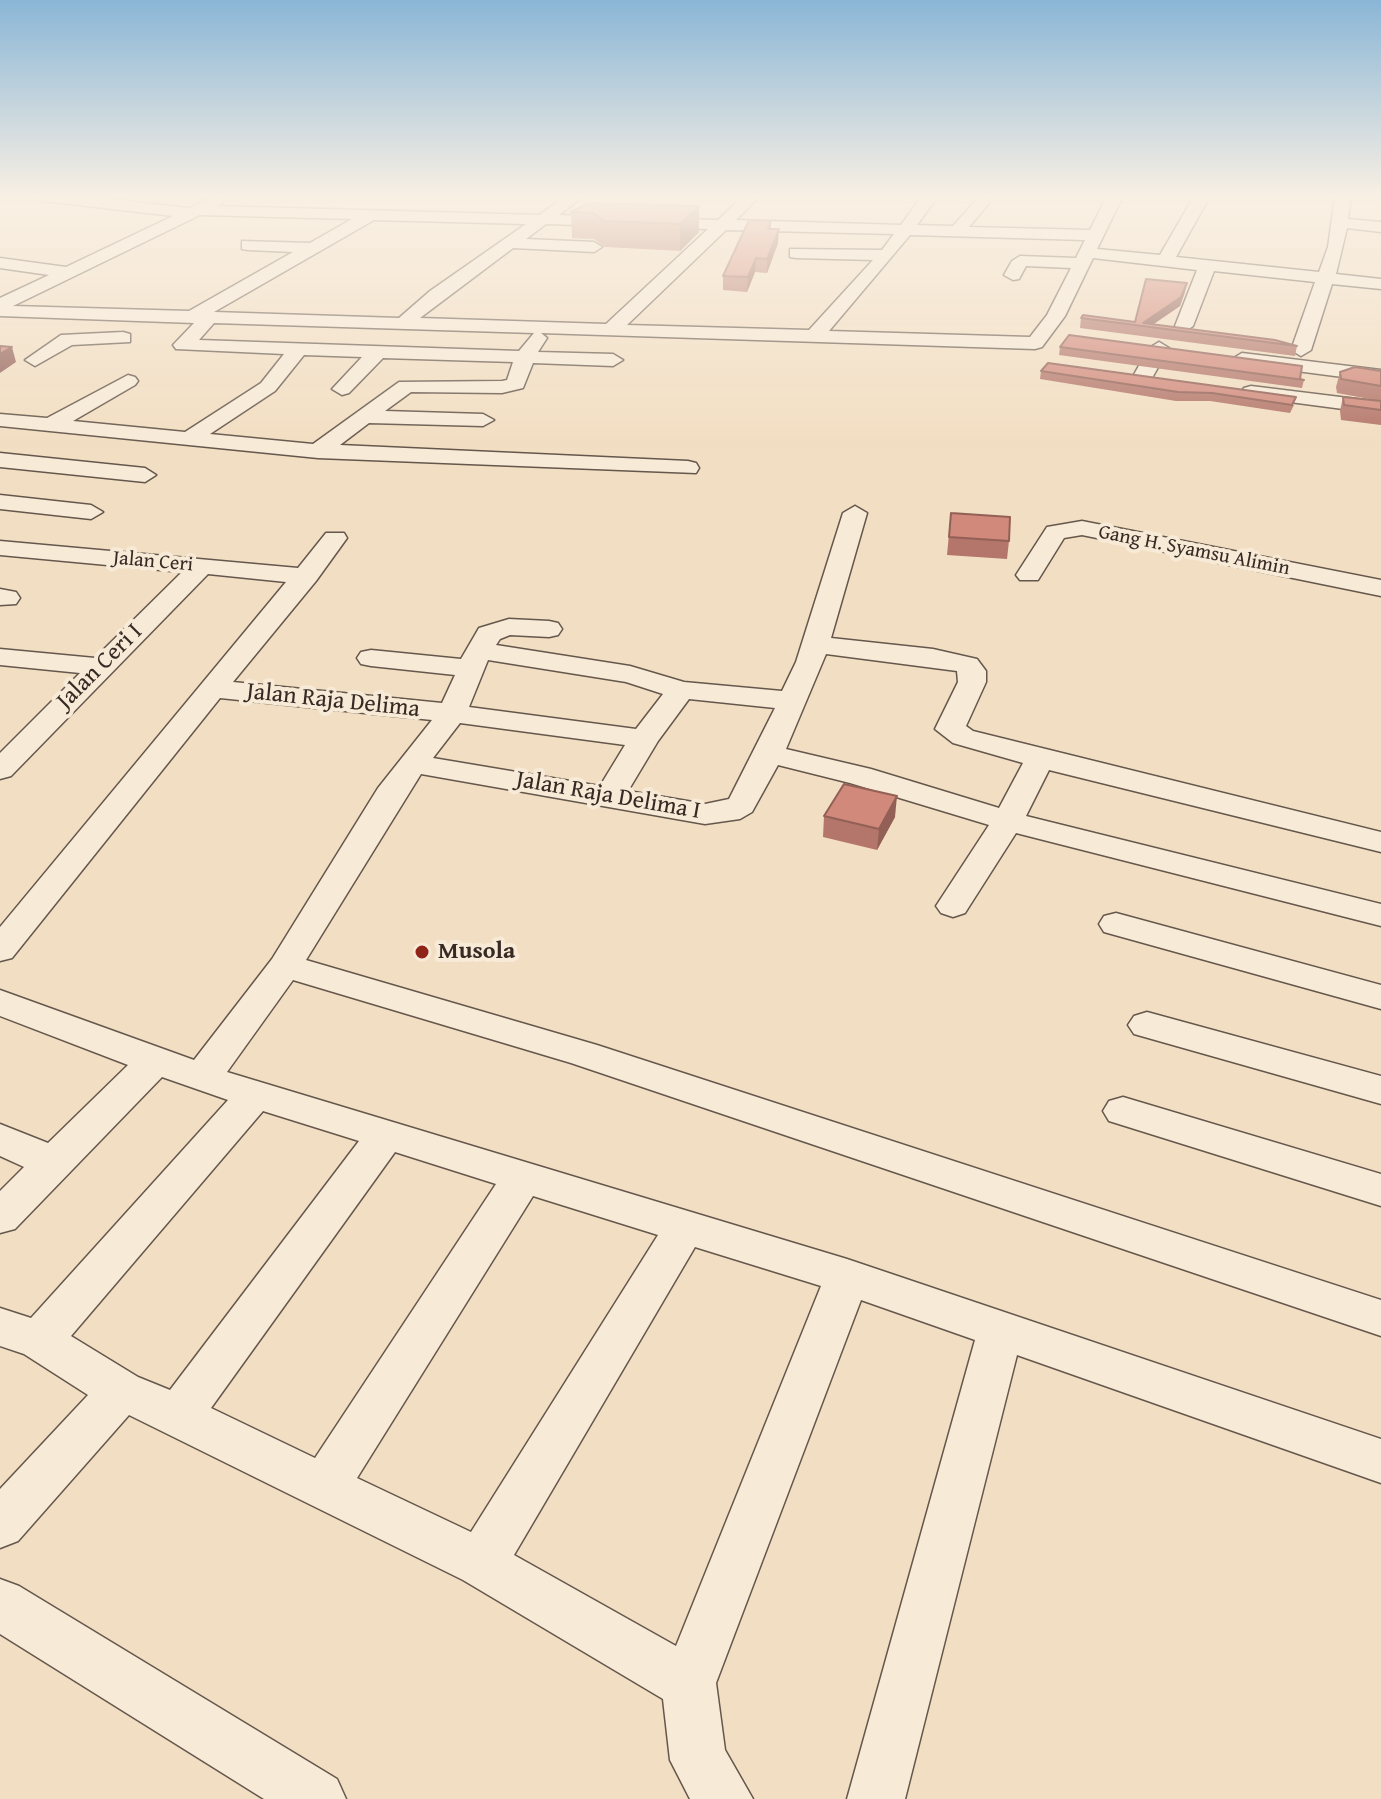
<!DOCTYPE html>
<html>
<head>
<meta charset="utf-8">
<style>
	body { margin:0 }
	canvas { display:block; background:#f2dec2 }
</style>
</head>
<body>
<canvas width="1381" height="1799"></canvas>
<script>
const context = document.querySelector('canvas').getContext('2d');
context.lineJoin = 'round';
const toPath = rows => new Path2D(rows.map(r => 'M' + r).join(''));
function strokePath(path, color, width, dash) { context.strokeStyle = color; context.lineWidth = width; context.lineCap = dash ? 'butt' : 'round'; context.setLineDash(dash || []); context.stroke(path); }
function fillPath(path, color) { context.fillStyle = color; context.fill(path, 'evenodd'); }
function label(font, color, halo, rows, align = 'center') {
  context.font = font + ' "Gentium Book Plus",serif'; context.lineWidth = 8; context.setLineDash([]); context.textBaseline = 'middle'; context.strokeStyle = halo; context.fillStyle = color; for (const [text, x, y, turn = 0] of rows) {
    context.save(); context.translate(x, y); context.rotate((+turn || 0) * Math.PI / 180); context.textAlign = isNaN(turn) ? turn : align; if (halo) context.strokeText(text, 0, 0); context.fillText(text, 0, 0); context.restore();
  }
}
const minor = toPath([
	[35,196,83,196,189,208,216,196,224,201,218,206,539,215,566,196,584,196,559,215,718,220,743,196,760,196,736,220,901,225,922,196,938,196,917,225,953,226,977,199,982,197,990,202,969,227,1090,230,1107,196,1123,196,1097,249,1160,255,1194,196,1210,196,1176,257,1319,272,1328,247,1335,196,1351,196,1348,219,1381,222,1381,232,1347,228,1336,274,1381,279,1381,289,1332,284,1311,350,1301,356,1291,350,1315,282,1214,271,1193,326,1184,332,1175,326,1197,270,1093,258,1065,316,1042,347,1035,349,541,333,547,338,538,352,613,354,623,360,613,366,533,363,523,388,502,393,411,392,385,411,483,414,494,420,483,426,369,423,340,445,688,461,696,463,699,468,696,473,318,458,0,426,0,414,47,418,128,375,135,377,138,381,135,385,73,421,185,432,261,383,284,354,176,349,173,345,194,323,0,316,0,298,49,275,0,268,0,258,66,267,173,216,43,201,35,196],
	[200,215,352,219,310,243,242,241,242,249,248,250,293,252,189,311,13,306,200,215],
	[374,220,526,224,430,291,399,318,214,312,374,220],
	[546,224,708,229,606,324,420,318,513,248,594,252,602,247,594,242,526,239,546,224],
	[726,230,894,234,882,250,790,249,790,257,796,258,873,260,809,330,627,325,726,230],
	[910,235,1085,240,1076,258,1020,256,1012,261,1004,275,1013,280,1019,279,1026,266,1071,268,1047,315,1030,337,829,331,910,235],
	[214,323,534,333,519,351,199,340,214,323],
	[304,355,362,357,332,389,342,395,349,393,383,358,513,362,507,380,502,381,399,382,313,444,210,434,275,391,304,355],
	[123,332,130,334,130,342,72,345,35,366,25,360,61,335,123,332],
	[1159,342,1169,348,1152,378,1142,384,1135,382,1132,378,1149,348,1159,342],
	[1242,353,1381,370,1381,382,1235,363,1232,359,1242,353],
	[1251,386,1381,402,1381,414,1244,396,1241,392,1244,388,1251,386],
	[0,453,145,468,156,475,145,482,0,467,0,453],
	[0,495,91,505,103,512,91,519,0,509,0,495],
	[855,506,867,513,831,638,933,649,977,659,986,671,986,682,966,726,973,731,1381,832,1381,852,1049,770,1026,816,1381,904,1381,926,1016,833,965,913,953,917,941,913,936,906,989,825,850,783,778,765,752,812,740,819,705,824,421,774,306,960,597,1045,1381,1300,1381,1336,571,1063,293,980,227,1072,847,1259,1381,1439,1381,1483,1017,1355,905,1799,847,1799,975,1340,861,1300,716,1683,725,1750,753,1799,690,1799,670,1760,663,1699,463,1580,129,1415,18,1541,0,1548,0,1489,88,1395,24,1354,0,1346,0,1308,31,1318,228,1100,162,1077,15,1229,0,1233,0,1191,24,1167,0,1156,0,1124,48,1143,128,1065,0,1016,0,990,194,1060,272,959,378,788,432,720,220,698,12,958,0,961,0,927,286,582,208,574,11,776,0,779,0,753,80,673,0,665,0,649,95,658,182,572,0,555,0,541,298,568,326,533,344,533,347,538,316,581,233,682,442,703,455,675,371,666,361,664,357,658,361,652,371,650,461,659,479,628,509,619,549,621,558,623,562,629,558,635,549,637,510,635,500,639,496,645,630,666,684,682,782,691,796,662,843,513,855,506],
	[826,654,957,671,958,682,935,729,953,743,1023,763,999,808,871,769,786,749,826,654],
	[488,660,626,682,663,694,636,729,469,707,488,660],
	[689,699,775,708,729,799,705,804,628,791,658,741,689,699],
	[460,723,625,745,600,786,433,758,460,723],
	[263,1111,359,1141,170,1390,138,1377,71,1336,263,1111],
	[395,1152,496,1184,315,1458,211,1408,395,1152],
	[533,1196,658,1235,471,1532,357,1478,533,1196],
	[695,1247,821,1286,676,1646,514,1555,695,1247],
	[1082,521,1381,580,1381,596,1082,535,1064,538,1038,580,1020,580,1016,575,1047,527,1082,521],
	[0,589,16,592,20,598,16,604,0,605,0,589],
	[1116,913,1381,985,1381,1009,1104,932,1099,924,1104,916,1116,913],
	[1147,1012,1381,1076,1381,1104,1134,1034,1128,1025,1134,1016,1147,1012],
	[1123,1097,1381,1174,1381,1206,1109,1121,1103,1111,1109,1101,1123,1097],
	[0,1579,19,1586,337,1779,346,1799,264,1799,0,1634,0,1579]
]);
strokePath(minor, '#65574c', 3);
fillPath(minor, '#f7ead7');
fillPath(toPath([
	[699,206,699,232,680,251,605,247,594,239,572,238,571,212],
	[771,221,771,229,778,243,767,273,755,272,747,292,723,290,723,276],
	[1185,292,1180,306,1154,324,1297,346,1295,356,1080,328,1081,318,1135,322],
	[1060,347,1300,379,1304,380,1302,388,1059,355],
	[1048,363,1294,405,1290,413,1210,401,1176,401,1040,379,1041,371],
	[1381,371,1381,425,1341,420,1340,411,1343,397,1375,400,1337,393,1336,387,1340,372],
	[951,513,1009,541,1007,559,947,555],
	[824,816,895,817,877,850,823,837]
]), '#b4766a');
fillPath(toPath([
	[699,206,699,232,680,251,680,224],
	[779,229,778,243,767,273,767,259],
	[756,258,755,272,747,292,748,277],
	[1187,283,1185,292,1180,306,1149,327,1143,323],
	[12,347,16,362,0,373,0,354],
	[897,796,895,817,877,850,879,829]
]), '#926056');
const building = toPath([
	[588,203,699,206,680,224,604,221,593,213,571,212,588,203],
	[749,220,771,221,768,229,779,229,767,259,756,258,748,277,723,276,749,220],
	[1146,279,1187,283,1181,297,1143,323,1275,340,1297,346,1081,318,1083,315,1135,322,1146,279],
	[1069,335,1302,366,1300,379,1304,380,1060,347,1069,335],
	[0,346,12,347,0,354,0,346],
	[1048,363,1296,397,1292,405,1212,393,1178,392,1041,371,1048,363],
	[1355,367,1381,371,1381,386,1341,379,1340,372,1355,367],
	[1343,397,1381,401,1381,410,1344,405,1343,397],
	[951,513,1010,517,1009,541,949,537,951,513],
	[844,784,897,796,879,829,824,816,844,784]
]);
fillPath(building, '#d1897b');
strokePath(building, '#926056', 2);
const sky = context.createLinearGradient(0, 0, 0, 448);
sky.addColorStop(0, '#8ab6d6');
sky.addColorStop(0.44, '#f9f0e4');
sky.addColorStop(1, '#f9f0e400');
context.fillStyle = sky;
context.fillRect(0, 0, 1381, 448);
for (const [x, y, r, color] of [
	[422,952,8,"#8f2418"]
]) { const dot = new Path2D(); dot.arc(x, y, r, 0, 2 * Math.PI); context.fillStyle = color; context.fill(dot); strokePath(dot, '#f7ead7', 3); }
label('20px', '#362a24', '#f7ead7', [
	["Gang H. Syamsu Alimin",1194,551,11],
	["Jalan Ceri",153,562,5]
]);
label('24px', '#362a24', '#f7ead7', [
	["Jalan Ceri I",100,667,-45],
	["Jalan Raja Delima",333,701,6],
	["Jalan Raja Delima I",608,796,10]
]);
label('bold 24px', '#362a24', '#f7ead7', [
	["Musola",438,952]
], 'left');
</script>
</body>
</html>
